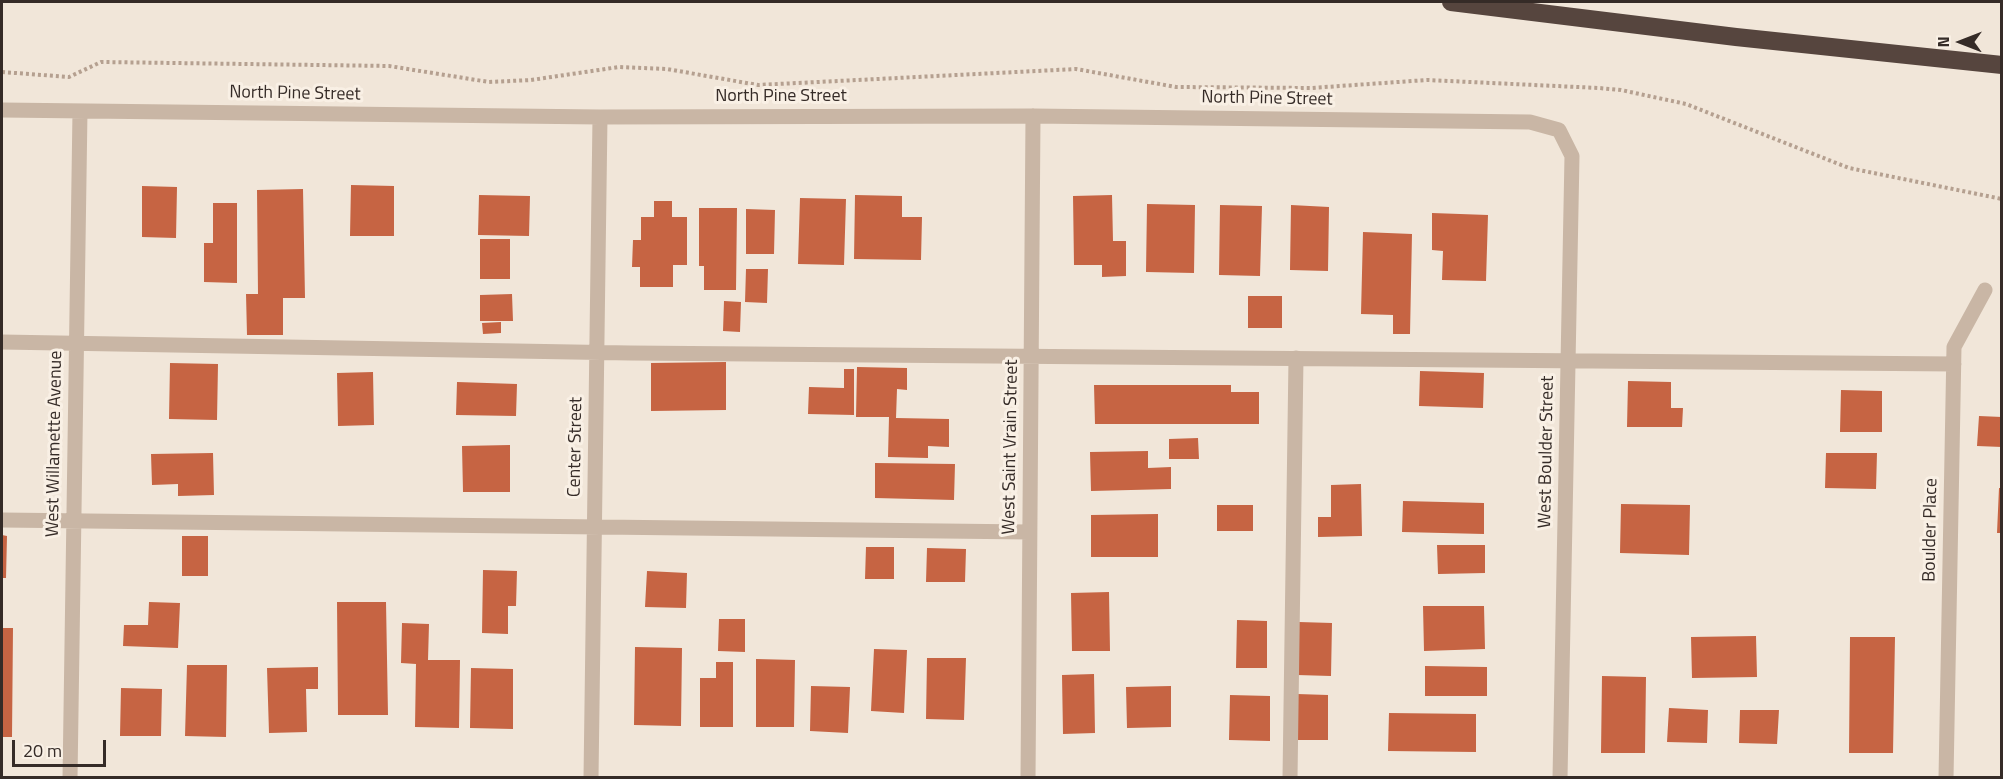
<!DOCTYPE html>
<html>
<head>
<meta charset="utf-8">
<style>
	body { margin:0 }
	#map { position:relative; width:2003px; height:779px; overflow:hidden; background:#f1e6d9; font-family:"Titillium Web",sans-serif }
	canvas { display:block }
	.frame { position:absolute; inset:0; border:3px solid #352b27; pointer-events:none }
	.north { position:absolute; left:1931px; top:12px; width:60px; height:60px; -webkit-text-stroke:4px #f9f0e5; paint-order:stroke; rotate:270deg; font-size:16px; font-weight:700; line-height:24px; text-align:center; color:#352b27 }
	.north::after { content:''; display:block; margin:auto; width:21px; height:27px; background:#352b27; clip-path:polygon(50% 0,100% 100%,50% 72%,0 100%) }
	.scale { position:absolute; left:12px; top:740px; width:94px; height:27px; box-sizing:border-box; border:3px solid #352b27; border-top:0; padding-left:8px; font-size:18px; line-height:21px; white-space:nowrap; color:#352b27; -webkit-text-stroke:4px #f9f0e5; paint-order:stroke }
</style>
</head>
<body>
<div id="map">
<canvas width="2003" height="779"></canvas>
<div class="frame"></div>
<div class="north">N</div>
<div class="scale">20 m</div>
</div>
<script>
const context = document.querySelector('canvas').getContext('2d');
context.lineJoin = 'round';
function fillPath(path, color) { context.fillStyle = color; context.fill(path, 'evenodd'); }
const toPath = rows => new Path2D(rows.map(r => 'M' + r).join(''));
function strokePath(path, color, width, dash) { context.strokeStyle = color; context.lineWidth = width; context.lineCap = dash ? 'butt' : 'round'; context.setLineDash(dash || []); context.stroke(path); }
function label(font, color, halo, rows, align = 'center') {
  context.font = font + ' "Titillium Web",sans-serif'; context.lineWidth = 6; context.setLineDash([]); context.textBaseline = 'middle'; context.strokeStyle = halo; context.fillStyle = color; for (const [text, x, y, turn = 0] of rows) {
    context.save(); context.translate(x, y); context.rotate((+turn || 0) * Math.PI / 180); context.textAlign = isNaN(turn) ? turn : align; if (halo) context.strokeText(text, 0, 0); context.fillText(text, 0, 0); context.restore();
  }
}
fillPath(toPath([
	[351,185,394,186,394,236,350,236],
	[142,186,177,187,176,238,142,237],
	[303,189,305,298,283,298,283,335,247,335,246,294,258,294,257,190],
	[479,195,530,196,529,236,478,235],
	[855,195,902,196,902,217,922,217,921,260,854,259],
	[1112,195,1113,241,1126,241,1126,276,1102,277,1102,265,1074,265,1073,196],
	[800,198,846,199,844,265,798,264],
	[654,201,672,201,672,217,687,217,687,265,673,265,673,287,640,287,640,267,632,267,633,240,641,240,641,217,654,217],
	[213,203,237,203,237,283,204,282,204,243,213,243],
	[1147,204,1195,205,1194,273,1146,272],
	[1220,205,1262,206,1260,276,1219,275],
	[1291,205,1329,207,1328,271,1290,270],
	[699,208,737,208,736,290,704,290,704,266,699,266],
	[746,209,775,210,774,254,746,254],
	[1432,213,1488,215,1486,281,1442,280,1443,251,1432,250],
	[1363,232,1412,234,1410,334,1393,334,1393,315,1361,314],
	[480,239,510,239,510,279,480,279],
	[746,269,768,269,767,303,745,302],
	[512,294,513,321,480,321,480,295],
	[1248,296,1282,296,1282,328,1248,328],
	[724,301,741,302,740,332,723,331],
	[501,322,501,333,483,334,482,323],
	[726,362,726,410,651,411,651,363],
	[170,363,218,364,217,420,169,419],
	[857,367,907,368,907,390,897,389,896,418,949,419,949,447,928,446,928,458,888,457,889,417,856,417],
	[844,369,854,369,854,415,808,414,809,387,844,388],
	[1420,371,1484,373,1483,408,1419,406],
	[373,372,374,425,338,426,337,373],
	[1628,381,1671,382,1671,408,1683,408,1682,427,1627,427],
	[457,382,517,384,516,416,456,415],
	[1094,385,1231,385,1231,392,1259,392,1259,424,1095,424],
	[1841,390,1882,391,1882,432,1840,432],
	[1979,416,2002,417,2002,447,1977,446],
	[1198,438,1199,459,1169,459,1169,439],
	[510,445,510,492,463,492,462,446],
	[1148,451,1148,468,1171,467,1171,489,1091,491,1090,452],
	[213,453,214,495,178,496,178,484,152,485,151,454],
	[1826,453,1877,453,1876,489,1825,488],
	[875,463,955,464,954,500,875,498],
	[1361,484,1362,536,1318,537,1318,517,1331,517,1331,485],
	[1999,488,2002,488,2002,533,1997,533],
	[1403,501,1484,503,1484,534,1402,532],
	[1621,504,1690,505,1689,555,1620,553],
	[1217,505,1253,505,1253,531,1217,531],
	[1158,514,1158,557,1091,557,1091,515],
	[2,535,7,536,6,578,2,578],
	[182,536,208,536,208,576,182,576],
	[1437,545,1485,545,1485,573,1438,574],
	[866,547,894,547,894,579,865,579],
	[927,548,966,549,965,582,926,582],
	[483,570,517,571,516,606,508,606,508,634,482,633],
	[647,571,687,573,686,608,645,607],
	[1109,592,1110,651,1072,651,1071,593],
	[149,602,180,603,178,648,123,646,124,625,148,625],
	[337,602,386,602,388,715,338,715],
	[1423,606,1484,606,1485,649,1424,651],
	[719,619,745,619,745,652,718,651],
	[1237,620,1267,621,1267,668,1236,668],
	[1299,622,1332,623,1331,676,1297,675],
	[402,623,429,624,428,660,460,660,459,728,415,727,416,664,401,663],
	[2,628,13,628,12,737,2,737],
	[1756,636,1757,677,1692,678,1691,637],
	[1850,637,1895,637,1893,753,1849,753],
	[635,647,682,648,681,726,634,725],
	[874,649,907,650,904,713,871,711],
	[927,658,966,658,964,720,926,719],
	[756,659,795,660,794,727,756,727],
	[716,662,733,662,733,727,700,727,700,678,716,678],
	[187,665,227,665,226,737,185,736],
	[1425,666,1487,667,1487,696,1425,696],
	[318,667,318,689,306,689,307,732,269,733,267,668],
	[471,668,513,669,513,729,470,728],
	[1094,674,1095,733,1063,734,1062,675],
	[1602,676,1646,677,1645,753,1601,753],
	[811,686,850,687,848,733,810,731],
	[1171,686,1171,727,1127,728,1126,687],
	[121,688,162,689,161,736,120,736],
	[1297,694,1328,695,1328,740,1296,740],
	[1230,695,1270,696,1270,741,1229,740],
	[1669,708,1708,710,1707,743,1667,742],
	[1740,710,1779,710,1777,744,1739,743],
	[1389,713,1476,714,1476,752,1388,751]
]), '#c66443');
strokePath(toPath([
	[2,72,69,77,101,62,389,66,489,82,531,80,619,67,667,69,758,85,1076,69,1176,87,1311,88,1427,80,1599,88,1621,90,1686,104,1849,168,2002,199]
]), '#b5a090', 4, [3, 3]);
strokePath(toPath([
	[2,110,600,117,1033,116,1530,122,1559,130,1572,156,1560,778],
	[2,342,630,353,1954,364],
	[2,520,1029,532],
	[70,778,80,111],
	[591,778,600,117],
	[1028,778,1033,116],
	[1290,778,1296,358],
	[1946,778,1954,347,1985,290]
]), '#c9b6a5', 15);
strokePath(toPath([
	[1451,2,1736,37,2002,65]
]), '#56453e', 18);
label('18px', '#352b27', '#f9f0e5', [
	["North Pine Street",295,94,1],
	["North Pine Street",781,97],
	["North Pine Street",1267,99,1],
	["West Willamette Avenue",55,444,-89],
	["Center Street",576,447,-89],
	["West Saint Vrain Street",1011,447,-89],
	["West Boulder Street",1547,452,-89],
	["Boulder Place",1931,530,-89]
]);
</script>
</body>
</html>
